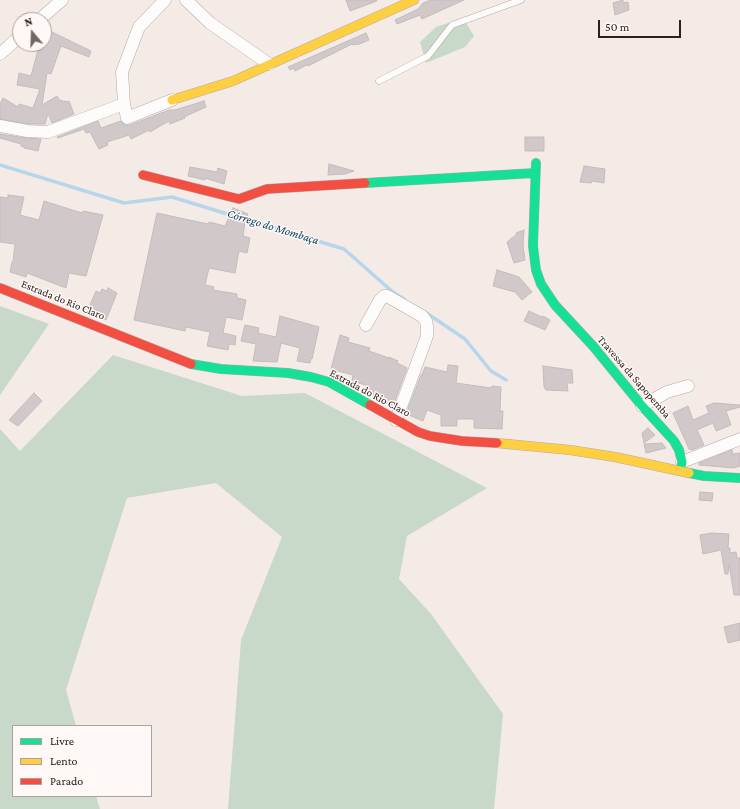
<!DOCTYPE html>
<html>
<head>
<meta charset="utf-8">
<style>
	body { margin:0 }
	#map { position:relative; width:740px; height:809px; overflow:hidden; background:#f5ebe6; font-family:"Crimson Pro",serif }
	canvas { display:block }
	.legend { position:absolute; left:12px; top:725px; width:140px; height:72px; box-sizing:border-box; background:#fff8f6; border:1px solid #aaa29e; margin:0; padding:5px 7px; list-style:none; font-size:12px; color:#2b201b }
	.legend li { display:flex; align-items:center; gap:8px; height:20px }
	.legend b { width:20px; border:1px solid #aaa29e }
	.north { position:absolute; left:12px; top:12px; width:40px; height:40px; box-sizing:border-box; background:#fff8f6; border:1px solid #aaa29e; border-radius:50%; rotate:341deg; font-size:11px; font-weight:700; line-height:16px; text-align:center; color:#2b201b }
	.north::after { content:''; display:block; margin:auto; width:14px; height:18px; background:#726762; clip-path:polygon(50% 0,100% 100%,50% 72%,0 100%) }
	.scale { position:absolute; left:598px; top:20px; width:83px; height:18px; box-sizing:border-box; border:2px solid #2b201b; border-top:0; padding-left:5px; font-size:12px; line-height:14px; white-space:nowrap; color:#2b201b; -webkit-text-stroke:3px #fff8f6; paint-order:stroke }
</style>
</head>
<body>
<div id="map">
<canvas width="740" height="809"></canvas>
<ul class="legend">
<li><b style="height:5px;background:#16e098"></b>Livre</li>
<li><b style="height:5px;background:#ffcf43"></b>Lento</li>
<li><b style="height:5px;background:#f24e42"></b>Parado</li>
</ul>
<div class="north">N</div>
<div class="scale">50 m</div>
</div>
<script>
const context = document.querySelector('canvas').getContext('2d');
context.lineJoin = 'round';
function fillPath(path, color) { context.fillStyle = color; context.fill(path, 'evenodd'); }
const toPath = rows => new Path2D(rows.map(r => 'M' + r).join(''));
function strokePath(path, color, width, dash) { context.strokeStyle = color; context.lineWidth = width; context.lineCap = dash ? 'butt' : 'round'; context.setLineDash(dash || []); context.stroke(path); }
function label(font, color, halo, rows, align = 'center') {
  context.font = font + ' "Crimson Pro",serif'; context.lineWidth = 3; context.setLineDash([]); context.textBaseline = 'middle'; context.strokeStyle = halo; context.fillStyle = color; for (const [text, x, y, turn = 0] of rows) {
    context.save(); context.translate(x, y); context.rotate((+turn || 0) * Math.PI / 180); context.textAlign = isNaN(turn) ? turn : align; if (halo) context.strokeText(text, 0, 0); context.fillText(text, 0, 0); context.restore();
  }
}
fillPath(toPath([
	[463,18,474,36,465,47,426,63,420,42,436,27],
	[0,306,49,324,0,395],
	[113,355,242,396,305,393,487,488,407,536,399,579,431,614,503,714,494,809,228,809,241,640,282,537,216,483,127,498,66,690,76,726,13,726,13,796,96,796,100,809,0,809,0,429,20,451]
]), '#c8d8c9');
strokePath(toPath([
	[0,165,124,203,172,197,234,216],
	[241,218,344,249,394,293,404,299],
	[425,312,465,339,491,371,506,380]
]), '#b7d5eb', 3.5);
const building = toPath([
	[346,0,377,0,377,1,350,11,346,0],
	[431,0,464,0,422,19,420,15,397,24,395,20,418,9,423,3,431,0],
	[623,0,623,3,628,2,629,10,615,15,613,3,623,0],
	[44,28,91,51,89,57,61,46,51,74,47,73,42,105,57,96,60,101,62,100,63,102,66,101,67,102,69,101,74,114,52,123,48,113,45,124,28,124,0,119,0,104,3,98,18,107,19,104,33,108,40,89,17,85,19,73,31,76,38,50,41,51,44,44,44,28],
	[366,33,369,40,357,45,356,44,353,45,352,44,308,66,307,65,295,71,294,68,290,70,288,67,366,33],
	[204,101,206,107,184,117,185,118,170,124,169,121,150,132,149,130,131,139,129,135,107,142,108,145,99,149,90,132,86,133,84,129,58,138,57,137,98,121,101,128,121,121,125,125,130,125,169,110,175,110,204,101],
	[0,134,26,138,41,139,38,151,24,148,24,147,21,146,21,144,0,138,0,134],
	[525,137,544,137,544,151,525,151,525,137],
	[329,164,354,171,345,174,328,175,329,164],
	[584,166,605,169,604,183,592,181,591,183,580,182,584,166],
	[190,167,217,172,218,168,227,171,224,184,205,178,205,180,188,176,190,167],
	[8,195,24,197,20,215,39,220,44,201,82,213,83,211,103,215,86,276,69,273,66,288,27,273,26,277,10,272,12,262,13,262,15,244,0,242,0,197,8,198,8,195],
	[233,208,248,214,245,222,243,236,250,238,247,253,239,251,235,273,209,268,205,285,214,287,213,290,237,294,237,298,246,300,242,320,226,317,223,333,236,336,235,345,229,344,228,350,207,346,210,332,186,327,185,331,134,320,157,213,208,224,209,222,225,226,233,208],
	[524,230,523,246,525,260,514,263,507,242,517,234,516,233,524,230],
	[497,270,519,277,532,292,522,300,515,292,493,286,497,270],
	[108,288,117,293,106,320,87,312,96,291,100,293,102,289,107,291,108,288],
	[529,311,542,317,543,316,550,320,545,330,524,321,529,311],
	[280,316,319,327,312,359,311,358,310,363,297,361,300,348,281,343,277,362,253,361,256,344,241,341,245,325,259,328,258,333,276,337,280,316],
	[340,335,349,338,348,342,370,348,369,351,389,358,389,357,398,361,397,363,407,368,393,406,364,390,366,385,352,381,353,375,331,369,340,335],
	[448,365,458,366,456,383,491,388,492,386,501,387,500,411,503,411,502,429,474,428,474,419,457,419,457,426,441,426,441,415,427,410,423,421,406,414,421,375,422,375,425,367,447,372,448,365],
	[543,366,572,370,573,383,567,383,568,391,546,390,544,387,543,366],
	[34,393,42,401,18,426,9,420,34,393],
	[714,403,740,405,740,407,726,411,731,425,716,431,713,423,697,430,704,445,692,450,689,449,673,413,688,406,693,420,709,413,706,406,714,403],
	[648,428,655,435,644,443,642,433,648,428],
	[662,443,666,448,646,453,644,444,662,443],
	[732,450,733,454,740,453,740,466,734,468,699,465,699,463,732,450],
	[700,492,713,493,712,501,699,500,700,492],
	[712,533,729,534,728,548,730,548,730,553,736,552,737,558,740,558,740,595,734,595,729,564,728,574,725,574,721,550,703,554,700,535,712,533],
	[740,623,740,640,728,643,724,627,740,623]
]);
fillPath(building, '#d1c8ca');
strokePath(building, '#c4bbbd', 1);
const lane = toPath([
	[379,81,428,56,452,25,521,0]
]);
const street = toPath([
	[186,0,210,23,269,64],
	[39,20,62,0],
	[0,54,20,36],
	[124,104,127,118,172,100],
	[0,126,27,131,48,132,124,104,122,72,139,27,165,0],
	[366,325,380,300,384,296,387,296,422,316,426,321,427,326,427,336,423,347,396,420],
	[642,406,667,392,688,386],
	[682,462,740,439]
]);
const fast = toPath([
	[536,163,533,246,536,270,541,284,555,305,593,346,642,406,674,441,679,450,682,462,680,471],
	[365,183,535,173],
	[191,364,221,369,288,373,311,377,329,382,370,405],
	[689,473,704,476,740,478]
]);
const slow = toPath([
	[172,100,233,81,414,0],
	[497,443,570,450,615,457,689,473]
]);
const jam = toPath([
	[143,175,239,199,267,189,365,183],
	[0,288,191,364],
	[370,405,418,432,430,436,462,441,497,443]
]);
strokePath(lane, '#b4aba6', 7);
strokePath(street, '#b4aba6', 13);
strokePath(fast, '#b4aba6', 10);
strokePath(slow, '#b4aba6', 10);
strokePath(jam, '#b4aba6', 10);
strokePath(lane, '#fefcfb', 6);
strokePath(street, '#fefcfb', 12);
strokePath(fast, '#16e098', 9);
strokePath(slow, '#ffcf43', 9);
strokePath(jam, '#f24e42', 9);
label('11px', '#2b201b', '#fff8f6', [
	["Estrada do Rio Claro",63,300,22],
	["Travessa da Sapopemba",634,377,49],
	["Estrada do Rio Claro",370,393,28]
]);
label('italic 12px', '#013f5e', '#fff8f6', [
	["Córrego do Mombaça",273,227,17]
]);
</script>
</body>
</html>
